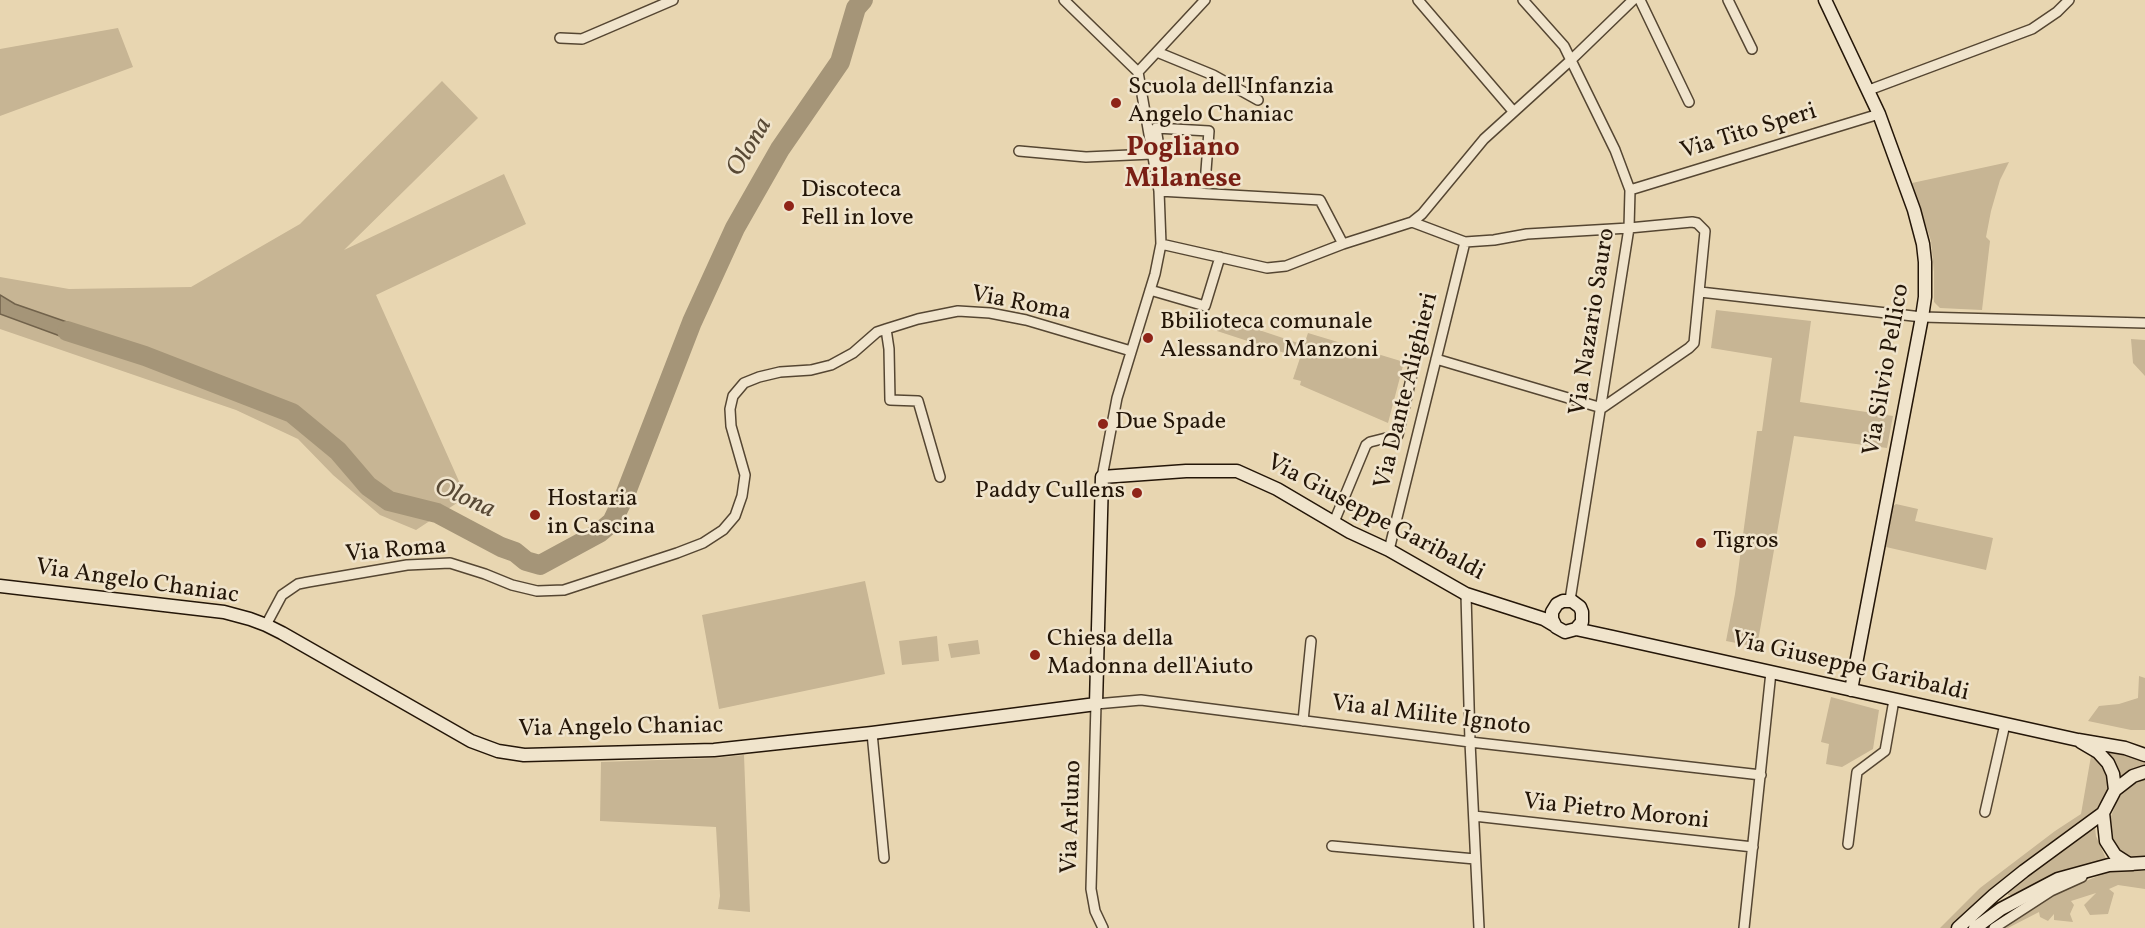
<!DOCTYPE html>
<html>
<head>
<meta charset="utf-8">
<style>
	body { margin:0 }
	canvas { display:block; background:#e8d6b1 }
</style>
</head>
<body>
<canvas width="2145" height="928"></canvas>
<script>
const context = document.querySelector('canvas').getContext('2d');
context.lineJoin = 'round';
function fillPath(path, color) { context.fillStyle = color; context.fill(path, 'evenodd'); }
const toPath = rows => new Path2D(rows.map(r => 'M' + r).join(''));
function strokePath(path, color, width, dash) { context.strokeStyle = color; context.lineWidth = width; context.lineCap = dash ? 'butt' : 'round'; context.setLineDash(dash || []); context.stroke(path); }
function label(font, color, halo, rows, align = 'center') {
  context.font = font + ' Vollkorn,serif'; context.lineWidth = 5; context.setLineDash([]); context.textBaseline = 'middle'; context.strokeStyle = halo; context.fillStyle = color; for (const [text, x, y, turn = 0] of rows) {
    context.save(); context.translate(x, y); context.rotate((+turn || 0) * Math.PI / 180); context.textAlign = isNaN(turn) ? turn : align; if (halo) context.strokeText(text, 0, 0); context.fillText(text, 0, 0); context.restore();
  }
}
fillPath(toPath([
	[118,28,133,67,0,116,0,49],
	[442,81,478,118,344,250,504,174,526,224,376,295,466,497,416,530,380,515,333,475,298,439,236,410,0,329,0,277,69,289,191,287,300,224],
	[2009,162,2000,180,1991,211,1986,237,1990,241,1982,310,1940,308,1934,302,1934,272,1931,241,1912,183],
	[1716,310,1811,321,1800,402,1893,416,1887,448,1794,436,1757,647,1726,641,1735,594,1757,431,1762,431,1772,358,1711,348],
	[1220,317,1304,345,1308,333,1404,362,1388,423,1300,385,1301,381,1293,379,1300,358,1217,331],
	[2131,339,2145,340,2145,376,2133,363],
	[1896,504,1918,509,1915,521,1993,538,1986,570,1886,547,1893,506],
	[865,581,885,674,719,709,702,615],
	[937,636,939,661,902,665,899,641],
	[978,640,980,654,951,658,948,644],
	[2139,676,2145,678,2145,730,2131,730,2088,721,2099,706,2119,704,2138,698],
	[1831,697,1879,710,1873,749,1842,767,1826,764,1829,744,1821,742],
	[2106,748,2145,759,2145,765,2128,771,2118,778],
	[744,755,750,912,718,909,720,896,716,827,600,821,601,762,714,758],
	[2091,756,2101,763,2108,776,2108,791,2095,811,1984,896,1951,928,1940,928,1980,888,2055,831,2081,814],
	[2145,779,2145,858,2128,858,2120,854,2114,844,2110,832,2110,819,2118,798,2135,783],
	[2095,827,2096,836,2107,861,2058,874,2012,895,2008,895,2008,891,2042,864],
	[2122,870,2145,871,2145,889,2118,885,2109,889,2114,893,2108,914,2090,915,2084,905,2096,893,2071,901,2074,905,2070,914,2073,922,2054,920,2054,914,2048,921,2040,917,2039,912,2008,928,1999,928,2057,893,2110,871]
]), '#c7b594');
const water = toPath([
	[0,295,15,304,90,330,90,347,0,314,0,295]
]);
fillPath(water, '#a59578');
strokePath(water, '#71624b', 1.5);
strokePath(toPath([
	[67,331,145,356,292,413,338,451,368,486,389,501,437,513,501,547,515,552,526,561,540,565,599,533,612,522,625,495,692,322,735,228,780,149,840,62,856,8,863,0]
]), '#a59578', 20);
const street = toPath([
	[1064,0,1138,72,1159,191,1161,244,1155,274,1117,398,1102,477],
	[1418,0,1513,111],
	[1523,0,1564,46,1615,150,1630,190,1629,228,1570,600],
	[1640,0,1689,102],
	[1728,0,1752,49],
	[560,38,582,39,673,0],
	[1157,52,1213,75,1258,100],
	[1138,72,1205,0],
	[1869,90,2032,29,2057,12,2069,0],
	[1156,128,1209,131,1205,184,1165,185,1156,128],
	[1019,151,1086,157,1152,154],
	[1630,190,1879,114],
	[1159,191,1320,200,1343,244],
	[1412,222,1422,214,1484,139,1571,60,1633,0],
	[1161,244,1267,268,1286,266,1343,244,1412,222,1465,242,1494,240,1527,234,1629,228,1692,222,1697,223,1705,231,1694,343,1689,348,1602,408,1436,359],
	[1150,290,1205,306,1220,257],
	[1700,292,1922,317,2145,323],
	[886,329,889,349,890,400,918,401,940,477],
	[1334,522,1366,445,1370,442,1398,435,1417,353],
	[1389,550,1465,242],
	[1466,594,1470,742,1479,928],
	[266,625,282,595,298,584,308,582,407,565,450,563,485,574,512,585,537,591,564,590,677,553,703,543,723,530,735,516,742,496,745,475,731,426,730,409,733,396,744,383,759,377,780,372,811,370,831,365,853,353,877,332,886,329,918,319,958,311,990,313,1026,320,1131,351],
	[1303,721,1311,641],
	[872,733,884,858],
	[1985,812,2005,724],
	[1474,816,1753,847],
	[1848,844,1857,772,1885,751,1894,700],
	[1332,846,1475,859],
	[1103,928,1095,911,1091,889,1096,704,1141,700,1470,742,1761,775],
	[1744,928,1771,672],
	[1994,928,2051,891,2082,877]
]);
const secondary = toPath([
	[1825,0,1879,114,1914,210,1923,244,1925,262,1925,297,1922,317,1851,690],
	[0,586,224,612,250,619,266,625,282,633,471,741,498,751,524,755,714,750,872,733,1096,704,1102,477,1186,471,1237,471,1277,489,1350,532,1389,550,1466,594,1544,619,1554,625],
	[1576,629,1582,622,1582,612,1580,607,1572,601,1563,601,1557,604,1552,612,1552,619,1556,627,1565,632,1576,629,1613,637,2078,740,2125,748,2145,755],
	[2081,742,2098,752,2108,763,2113,774,2115,790],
	[2145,772,2133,776,2115,790,2103,813,2106,841,2115,855,2129,864,2145,863],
	[1958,928,1994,895,2024,871,2103,813],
	[1975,928,2001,909,2058,879,2109,865,2133,864]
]);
strokePath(street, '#554632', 12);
strokePath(secondary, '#241608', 15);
strokePath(street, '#f0e4cc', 9);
strokePath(secondary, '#f0e4cc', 12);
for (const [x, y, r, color] of [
	[1116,103,6,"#8f2418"],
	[789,206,6,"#8f2418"],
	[1148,338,6,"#8f2418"],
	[1103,424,6,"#8f2418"],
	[1137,493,6,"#8f2418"],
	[535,515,6,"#8f2418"],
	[1701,543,6,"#8f2418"],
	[1035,655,6,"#8f2418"]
]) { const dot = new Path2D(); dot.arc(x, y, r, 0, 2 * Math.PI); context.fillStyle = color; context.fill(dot); strokePath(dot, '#f0e4cc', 2); }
label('24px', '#241608', '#f0e4cc', [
	["Scuola dell'Infanzia",1128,89],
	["Angelo Chaniac",1128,117],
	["Discoteca",801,192],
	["Fell in love",801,220],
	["Bbilioteca comunale",1160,324],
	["Alessandro Manzoni",1160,352],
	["Due Spade",1115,424],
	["Paddy Cullens",1125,493,"right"],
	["Hostaria",547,501],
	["in Cascina",547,529],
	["Tigros",1713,543],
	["Chiesa della",1047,641],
	["Madonna dell'Aiuto",1047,669]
], 'left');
label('24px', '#241608', '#f0e4cc', [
	["Via Tito Speri",1749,133,-17],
	["Via Roma",1021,305,11],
	["Via Nazario Sauro",1594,322,-81],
	["Via Silvio Pellico",1888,370,-80],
	["Via Dante Alighieri",1408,391,-76],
	["Via Giuseppe Garibaldi",1375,519,28],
	["Via Roma",396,552,-5],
	["Via Angelo Chaniac",137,583,8],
	["Via Giuseppe Garibaldi",1850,668,13],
	["Via al Milite Ignoto",1431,717,7],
	["Via Angelo Chaniac",621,729,-1],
	["Via Pietro Moroni",1616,813,6],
	["Via Arluno",1073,817,-88]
]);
label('italic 26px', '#584935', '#f0e4cc', [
	["Olona",751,148,-59],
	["Olona",464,500,24]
]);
label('bold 27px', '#7a1f14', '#f0e4cc', [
	["Pogliano",1183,150],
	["Milanese",1183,181]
]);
</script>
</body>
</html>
